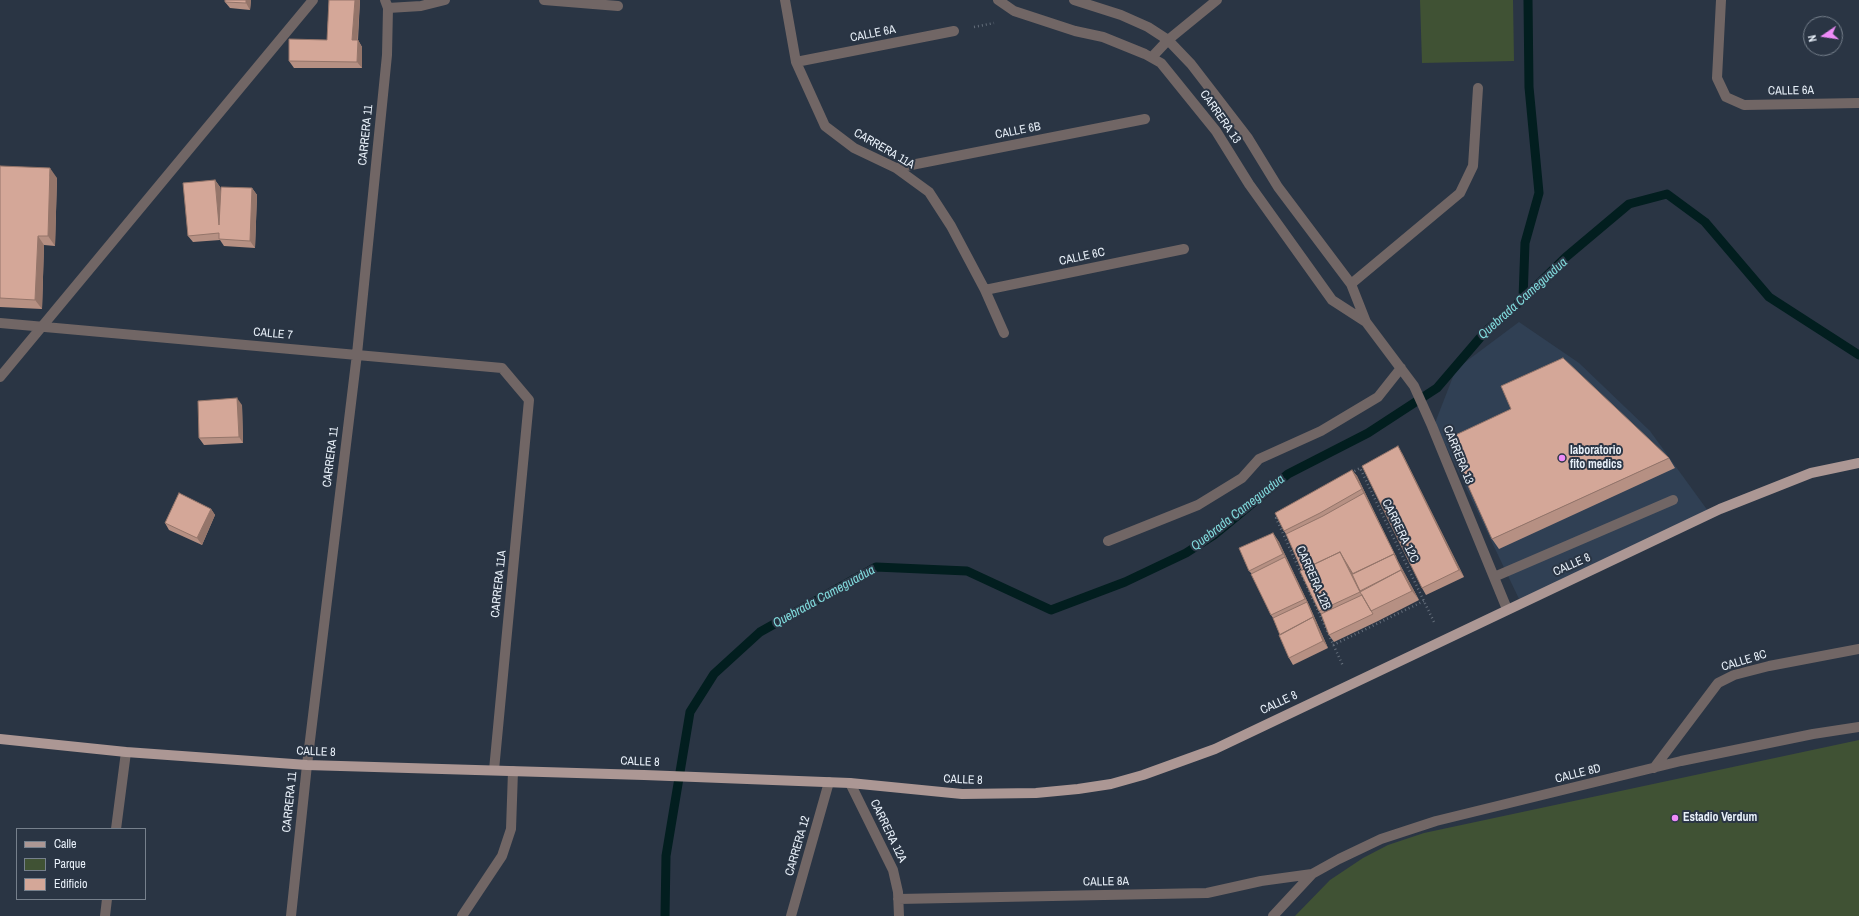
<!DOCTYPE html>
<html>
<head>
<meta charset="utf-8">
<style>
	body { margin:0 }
	#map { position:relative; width:1859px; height:916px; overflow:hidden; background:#2a3544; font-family:"Archivo Narrow",sans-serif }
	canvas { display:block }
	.legend { position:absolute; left:16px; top:828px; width:130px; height:72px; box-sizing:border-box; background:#2a3544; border:1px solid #76808c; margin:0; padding:5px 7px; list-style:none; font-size:12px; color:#e8f0f9 }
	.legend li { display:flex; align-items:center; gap:8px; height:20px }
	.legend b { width:20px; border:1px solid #76808c }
	.north { position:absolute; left:1803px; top:16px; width:40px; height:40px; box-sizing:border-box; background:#2a3544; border:1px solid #76808c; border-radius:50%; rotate:257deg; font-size:11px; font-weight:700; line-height:16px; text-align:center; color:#e8f0f9 }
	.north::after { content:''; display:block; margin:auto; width:14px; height:18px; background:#ee8bf8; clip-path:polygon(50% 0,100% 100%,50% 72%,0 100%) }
</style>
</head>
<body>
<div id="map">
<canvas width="1859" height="916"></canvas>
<ul class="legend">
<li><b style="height:5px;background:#ac9794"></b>Calle</li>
<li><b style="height:11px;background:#405234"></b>Parque</li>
<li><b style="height:11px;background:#d4a798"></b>Edificio</li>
</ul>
<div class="north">N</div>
</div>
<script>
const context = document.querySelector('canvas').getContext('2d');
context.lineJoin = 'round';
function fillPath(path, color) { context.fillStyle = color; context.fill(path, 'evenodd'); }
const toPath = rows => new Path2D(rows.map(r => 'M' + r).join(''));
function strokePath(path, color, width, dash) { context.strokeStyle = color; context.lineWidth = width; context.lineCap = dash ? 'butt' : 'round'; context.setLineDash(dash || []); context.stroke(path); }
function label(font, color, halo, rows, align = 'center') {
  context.font = font + ' "Archivo Narrow",sans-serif'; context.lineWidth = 4; context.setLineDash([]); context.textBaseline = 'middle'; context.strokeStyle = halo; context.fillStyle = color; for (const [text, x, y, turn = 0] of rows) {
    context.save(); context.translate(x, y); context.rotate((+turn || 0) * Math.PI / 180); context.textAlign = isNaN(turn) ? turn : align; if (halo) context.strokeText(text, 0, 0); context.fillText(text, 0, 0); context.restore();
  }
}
fillPath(toPath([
	[1519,322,1579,363,1650,431,1708,511,1520,601,1435,423,1456,369]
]), '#304054');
fillPath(toPath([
	[1420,0,1513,0,1514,61,1422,63],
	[1859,740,1859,916,1295,916,1330,880,1363,858,1388,845,1424,833]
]), '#405234');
strokePath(toPath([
	[1523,299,1525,243,1539,193,1529,87,1528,0],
	[665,916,666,856,690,712,714,674,760,632,876,567,967,571,1051,610,1125,582,1186,553,1214,535,1288,474,1368,433,1437,388,1485,332,1523,299,1566,257,1629,204,1667,194,1705,222,1769,297,1859,355]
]), '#021e1f', 9);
strokePath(toPath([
	[974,27,994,23],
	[1351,473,1360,468,1434,622],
	[1280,516,1276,518,1343,666],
	[1333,645,1424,601]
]), '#646e7b', 2.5, [1, 3]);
strokePath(toPath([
	[544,0,618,6],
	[785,0,796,62,825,126,854,148,896,168,929,192,951,226,985,290,1004,333],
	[998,0,1014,11,1075,31,1103,37,1145,54,1161,63,1216,131,1249,184,1332,300,1366,322],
	[1074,0,1121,15,1148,27,1168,40,1191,64,1248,138,1278,187,1351,284,1366,322,1414,386,1432,426,1507,609],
	[1721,0,1717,78,1726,97,1744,105,1859,103],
	[388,8,421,6,445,0],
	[1152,57,1168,40,1217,0],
	[796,62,954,31],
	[896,168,1145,119],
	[1351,284,1460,193,1473,166,1478,88],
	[985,290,1184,249],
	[0,323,502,368,529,400,494,770],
	[0,377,313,0],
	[1108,541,1198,505,1242,478,1259,459,1321,431,1378,397,1401,368],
	[1494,577,1673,500],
	[1654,768,1718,683,1734,675,1769,666,1859,649],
	[850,783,893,870,898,892,899,916],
	[116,829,126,752],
	[898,899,1207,893,1261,881,1312,874],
	[105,916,107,899],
	[291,916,307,765,357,354,387,55,388,8,385,0],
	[462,916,502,856,511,829,513,771],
	[791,916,829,782],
	[1273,916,1312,874,1339,859,1381,839,1436,821,1681,761,1813,734,1859,727]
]), '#716665', 10);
strokePath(toPath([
	[0,739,126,752,307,765,644,775,850,783,962,794,1036,793,1078,789,1111,784,1143,775,1215,749,1720,509,1811,473,1859,463]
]), '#ac9794', 10);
fillPath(toPath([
	[251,0,250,10,230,8,225,2],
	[329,0,360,0,358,40,362,47,362,68,294,68,289,61,327,40],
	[0,166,57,178,55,246,44,245,42,309,0,307],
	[215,180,220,187,221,199,252,188,257,195,255,248,224,246,220,240,193,242,188,236],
	[242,405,243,443,204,445,199,438],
	[1402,453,1464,577,1426,595,1422,588],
	[1669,458,1675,468,1499,549,1492,539],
	[1352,470,1357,476,1398,561,1419,600,1378,621,1334,642,1329,635,1321,614,1319,611,1286,534,1284,531],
	[211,509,215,515,202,545,169,530,165,523],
	[1273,533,1279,542,1309,605,1328,648,1293,665,1289,658,1280,635,1273,618,1271,615,1252,574,1249,571]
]), '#b69083');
fillPath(toPath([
	[246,0,251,0,250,10,246,3],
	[355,0,360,0,357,47,352,40],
	[358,40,362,47,362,68,357,62],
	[50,168,57,178,55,246,48,236],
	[215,180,220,187,224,231,219,225],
	[252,188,257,195,255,248,250,241],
	[38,236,44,245,42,309,35,300],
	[237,398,242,405,243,443,239,437],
	[1398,446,1402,453,1464,577,1459,570],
	[1352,470,1357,476,1398,561,1419,600,1412,591],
	[211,509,215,515,202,545,197,538],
	[1273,533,1279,542,1309,605,1328,648,1323,641,1307,602,1305,599,1285,557,1283,554],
	[1340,552,1347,562,1363,594,1360,592]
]), '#94756a');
const building = toPath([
	[225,0,246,0,246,3,225,2,225,0],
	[329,0,355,0,352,40,358,40,357,62,289,61,289,39,327,40,329,0],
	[0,166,50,168,48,236,38,236,35,300,0,298,0,166],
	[215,180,219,225,221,187,252,188,250,241,219,239,219,233,188,236,183,183,215,180],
	[1563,358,1669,458,1492,539,1447,439,1511,409,1501,386,1563,358],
	[237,398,239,437,199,438,198,401,237,398],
	[1398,446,1459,570,1422,588,1362,466,1398,446],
	[1352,470,1362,489,1320,513,1284,531,1275,513,1352,470],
	[179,493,211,509,197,538,165,523,179,493],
	[1364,493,1396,557,1394,554,1353,574,1344,559,1340,552,1302,570,1286,534,1323,516,1364,493],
	[1273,533,1283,554,1249,571,1239,548,1273,533],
	[1340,552,1360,592,1319,611,1300,571,1340,552],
	[1394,554,1403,573,1401,570,1360,591,1352,574,1394,554],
	[1285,557,1305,599,1271,615,1251,574,1285,557],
	[1401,570,1412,591,1371,611,1360,592,1401,570],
	[1362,595,1373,614,1329,635,1321,614,1362,595],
	[1307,602,1315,621,1313,617,1280,635,1273,618,1307,602],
	[1313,617,1323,641,1289,658,1279,635,1313,617]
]);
fillPath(building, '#d4a798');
strokePath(building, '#94756a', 1);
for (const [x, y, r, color] of [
	[1562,458,4,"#ee8bf8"],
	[1675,818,4,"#ee8bf8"]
]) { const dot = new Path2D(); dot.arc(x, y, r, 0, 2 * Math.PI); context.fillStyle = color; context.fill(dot); strokePath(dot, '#2a3544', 1.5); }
label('12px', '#e8f0f9', '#2a3544', [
	["CALLE 6A",873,34,-11],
	["CALLE 6A",1791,91,-1],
	["CARRERA 13",1220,117,55],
	["CALLE 6B",1018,131,-11],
	["CARRERA 11",366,135,-84],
	["CARRERA 11A",884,149,30],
	["CALLE 6C",1082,257,-12],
	["CALLE 7",273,334,5],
	["CARRERA 13",1458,455,68],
	["CARRERA 11",331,457,-83],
	["CARRERA 12C",1400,531,64],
	["CALLE 8",1572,565,-24],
	["CARRERA 12B",1313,578,66],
	["CARRERA 11A",499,584,-84],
	["CALLE 8C",1744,661,-17],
	["CALLE 8",1279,703,-25],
	["CALLE 8",316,752,2],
	["CALLE 8",640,762,2],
	["CALLE 8D",1578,774,-14],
	["CALLE 8",963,780,2],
	["CARRERA 11",290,802,-84],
	["CARRERA 12A",888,831,64],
	["CARRERA 12",798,846,-74],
	["CALLE 8A",1106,882,-1]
]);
label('bold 12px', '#e8f0f9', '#2a3544', [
	["laboratorio",1570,451],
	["fito medics",1570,465],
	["Estadio Verdum",1683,818]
], 'left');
label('italic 13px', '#81dbdd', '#2a3544', [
	["Quebrada Cameguadua",1523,299,-42],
	["Quebrada Cameguadua",1238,513,-38],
	["Quebrada Cameguadua",824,597,-29]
]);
</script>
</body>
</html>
